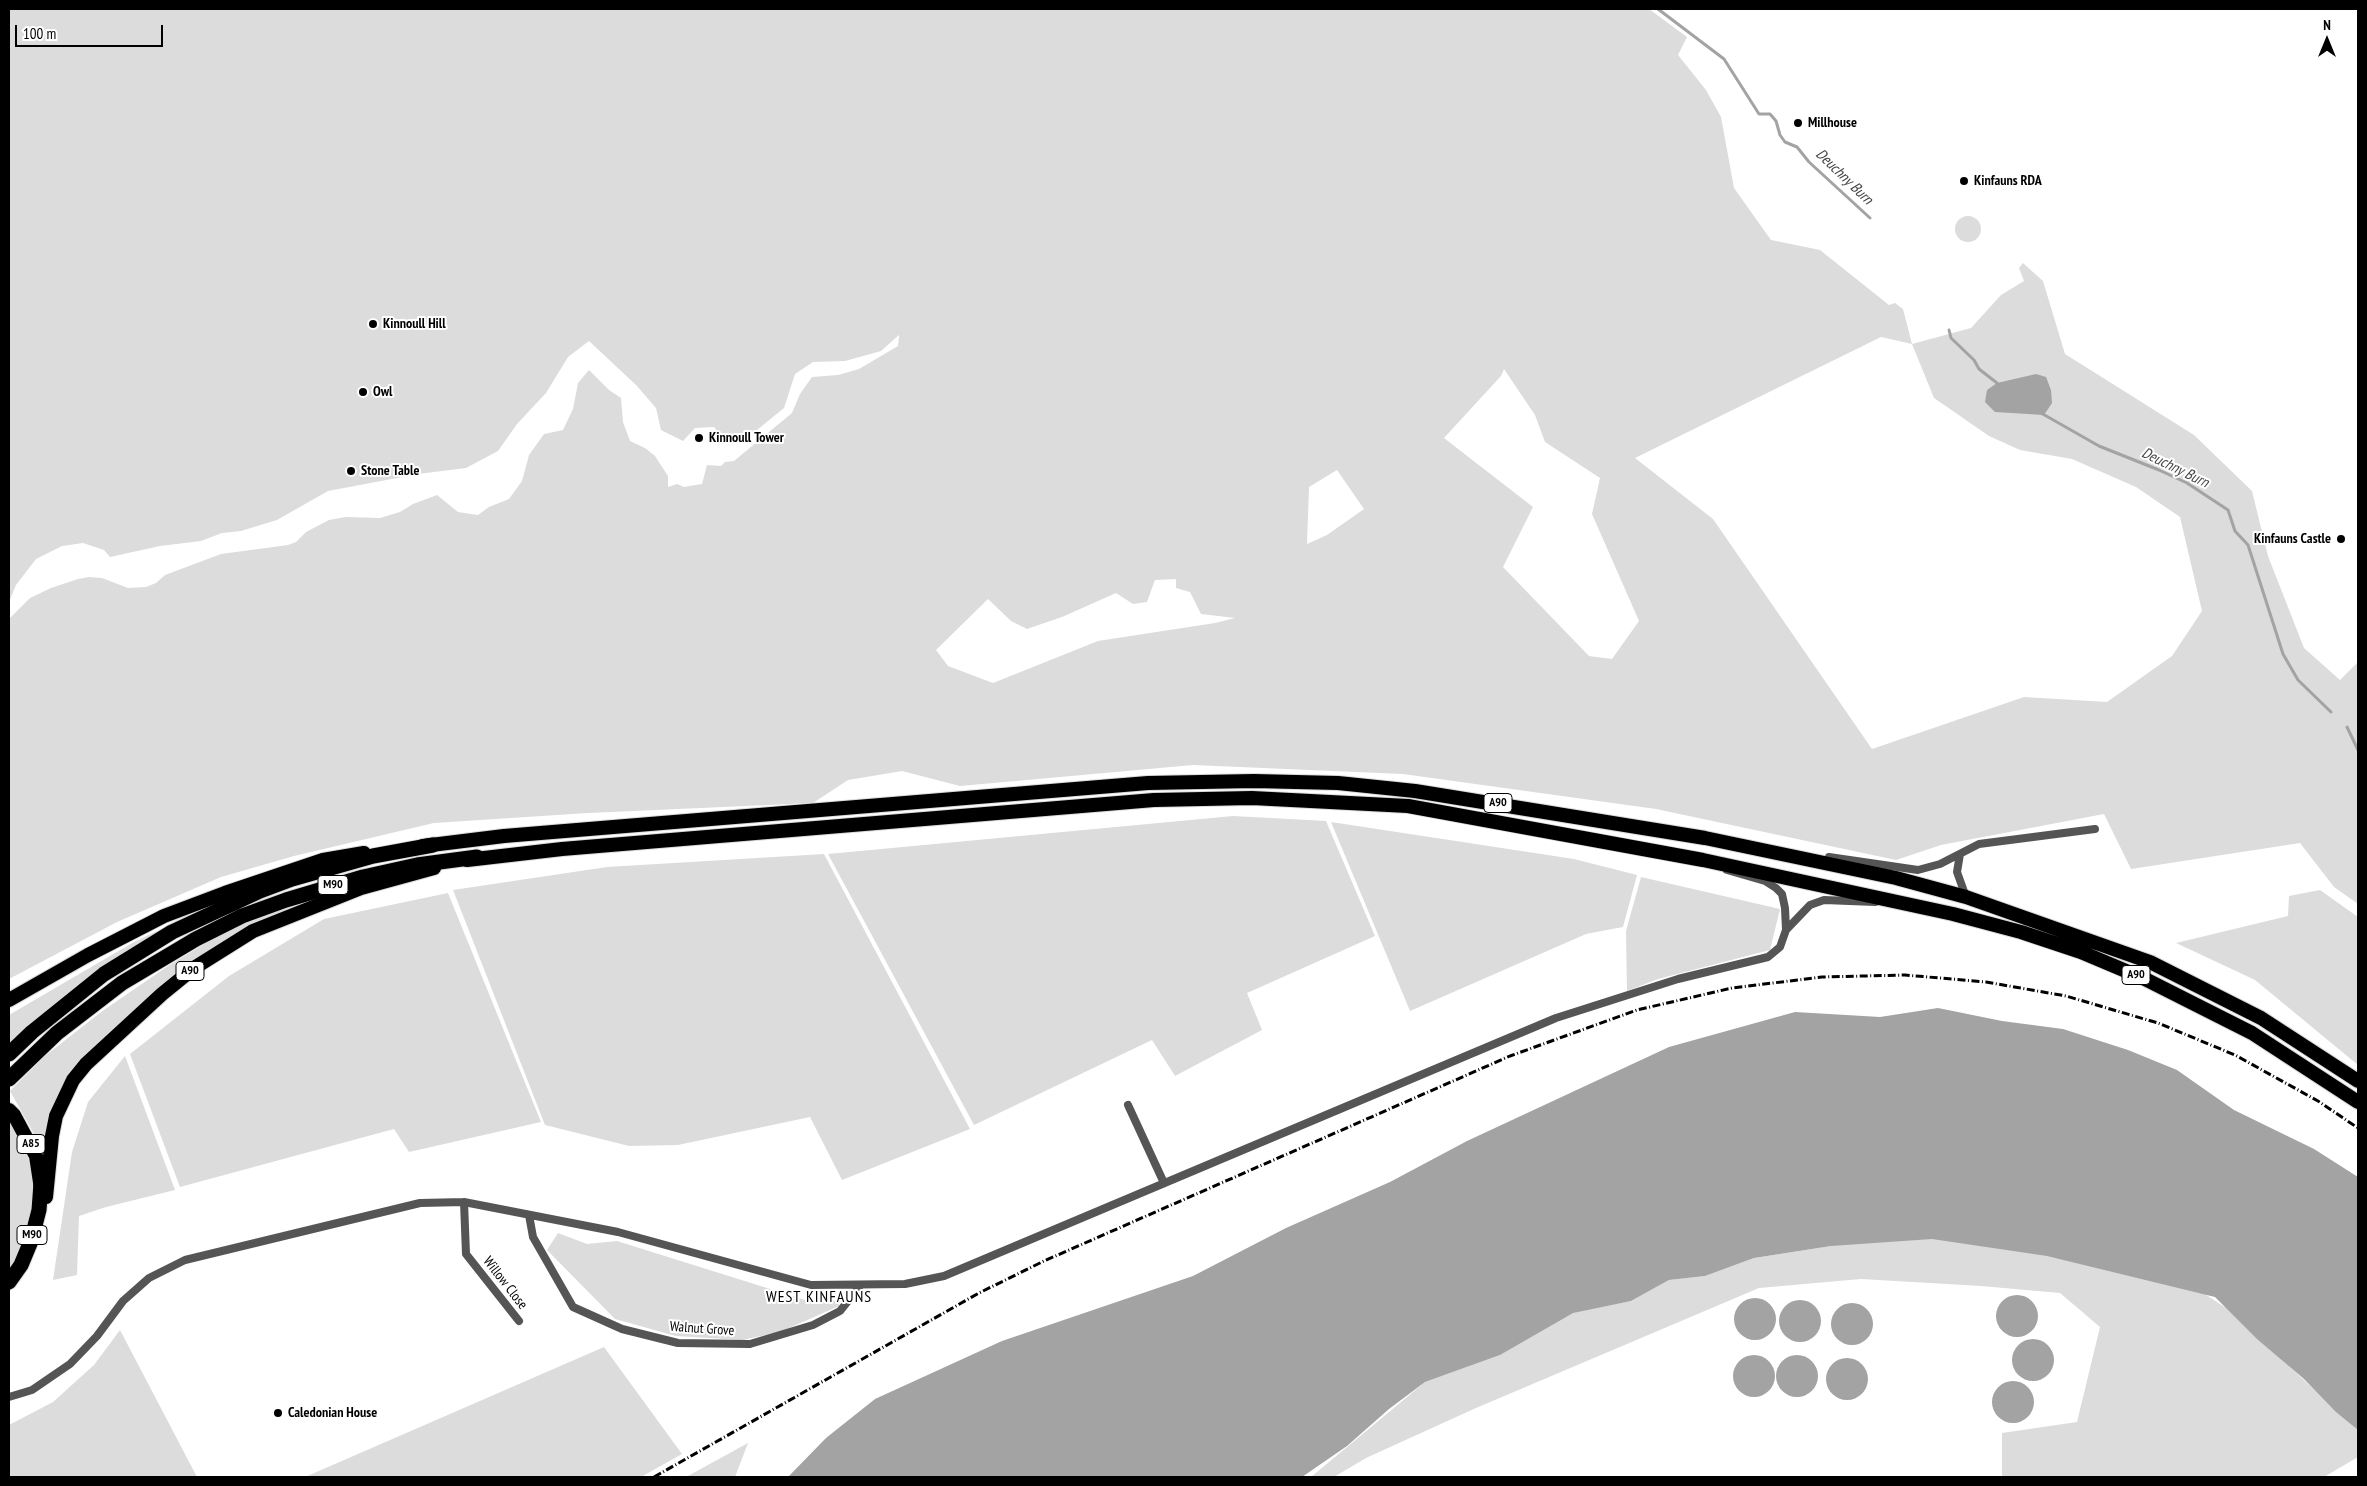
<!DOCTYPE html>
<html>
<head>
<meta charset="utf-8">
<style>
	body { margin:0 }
	#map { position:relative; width:2367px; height:1486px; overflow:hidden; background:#fff; font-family:"PT Sans Narrow",sans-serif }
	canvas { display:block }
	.frame { position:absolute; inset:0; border:10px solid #000; pointer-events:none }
	.north { position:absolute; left:2302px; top:15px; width:50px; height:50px; -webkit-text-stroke:4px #fff; paint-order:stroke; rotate:0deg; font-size:14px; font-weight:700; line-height:20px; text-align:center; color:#000 }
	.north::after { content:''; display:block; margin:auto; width:18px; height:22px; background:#000; clip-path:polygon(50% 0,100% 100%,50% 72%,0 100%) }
	.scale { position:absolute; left:15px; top:25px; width:148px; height:22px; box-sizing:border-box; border:2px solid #000; border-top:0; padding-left:6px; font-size:15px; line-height:18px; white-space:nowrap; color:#000; -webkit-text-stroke:4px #fff; paint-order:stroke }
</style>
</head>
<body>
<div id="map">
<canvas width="2367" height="1486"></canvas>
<div class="frame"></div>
<div class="north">N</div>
<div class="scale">100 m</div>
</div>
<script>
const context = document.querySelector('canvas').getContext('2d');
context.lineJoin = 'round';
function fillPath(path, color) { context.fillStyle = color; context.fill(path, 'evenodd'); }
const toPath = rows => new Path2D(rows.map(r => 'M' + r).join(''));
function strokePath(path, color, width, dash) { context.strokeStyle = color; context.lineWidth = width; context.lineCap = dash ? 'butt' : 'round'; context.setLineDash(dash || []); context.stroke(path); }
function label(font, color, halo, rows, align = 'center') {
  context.font = font + ' "PT Sans Narrow",sans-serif'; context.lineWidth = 4; context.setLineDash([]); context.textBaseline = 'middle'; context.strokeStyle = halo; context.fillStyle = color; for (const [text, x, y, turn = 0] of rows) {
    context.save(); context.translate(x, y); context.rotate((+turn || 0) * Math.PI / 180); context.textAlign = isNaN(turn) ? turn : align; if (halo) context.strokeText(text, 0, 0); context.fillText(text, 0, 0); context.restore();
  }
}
fillPath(toPath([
	[9,9,1649,9,1687,37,1678,55,1706,90,1721,117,1734,188,1771,240,1820,250,1889,305,1895,303,1903,309,1912,344,1971,328,2001,295,2024,281,2019,268,2023,263,2043,281,2065,354,2194,435,2252,491,2268,556,2304,648,2340,680,2358,662,2358,904,2334,887,2300,843,2131,869,2104,814,1941,845,1896,860,1656,809,1403,774,1193,765,960,786,902,771,848,780,813,803,588,813,434,823,294,856,221,877,117,922,9,979,9,619,30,598,51,588,78,579,89,577,102,578,128,588,146,587,156,583,165,575,221,554,288,545,296,542,306,532,329,520,346,517,380,518,400,512,413,504,437,495,458,512,478,515,489,507,509,499,522,481,529,455,544,434,563,430,573,409,578,383,589,370,609,390,621,398,623,422,630,441,645,448,655,456,668,476,668,487,677,484,684,487,702,484,707,465,721,466,725,462,734,461,792,413,800,394,812,377,838,375,859,369,898,346,899,337,899,335,881,351,845,361,813,362,795,374,784,408,757,430,748,433,746,438,726,441,714,427,695,428,683,441,661,430,656,408,636,385,589,341,568,357,546,393,517,424,498,451,466,468,418,474,328,491,277,520,241,531,222,533,201,541,160,546,110,557,104,550,83,543,62,546,36,559,16,585,9,602],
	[1881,337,1912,344,1934,398,1989,436,2020,450,2072,459,2136,487,2180,517,2202,611,2172,656,2107,702,2024,697,1872,749,1713,519,1635,458],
	[1504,369,1535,415,1545,442,1600,478,1592,514,1639,621,1612,659,1589,656,1503,567,1533,507,1444,438,1501,376],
	[1337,470,1364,509,1327,535,1307,544,1309,487],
	[1176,579,1176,588,1190,592,1201,614,1235,618,1215,623,1098,641,993,683,948,666,936,650,988,599,1011,621,1027,629,1062,617,1116,593,1133,604,1147,602,1155,580],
	'1955 229a13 13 0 1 1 26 0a13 13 0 1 1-26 0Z',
	[1233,816,1326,821,1375,936,1247,993,1262,1030,1175,1076,1152,1040,974,1125,828,854],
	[1331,822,1574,859,1637,875,1623,927,1586,934,1410,1011],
	[824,854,970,1129,842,1180,810,1117,678,1145,629,1146,545,1125,453,890,607,867],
	[1641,877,1780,909,1770,950,1658,979,1627,991,1626,931],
	[2320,890,2358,917,2358,1065,2255,980,2176,943,2288,916,2289,896],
	[448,893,541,1122,409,1152,394,1129,180,1187,130,1054,229,976,324,919],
	[289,902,291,907,238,936,94,1054,48,1144,42,1148,10,1091,45,1056,101,1012,168,966,246,919],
	[219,904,179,924,77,985,9,1044,9,1015,134,942,201,910],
	[125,1056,175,1190,106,1207,79,1216,77,1275,53,1280,72,1152,88,1102],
	[9,1122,19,1135,32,1169,35,1202,29,1240,9,1278],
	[1907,1230,2149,1257,2226,1308,2358,1430,2358,1457,2324,1477,2002,1477,2002,1433,2077,1422,2100,1327,2060,1293,1981,1286,1861,1279,1759,1288,1476,1408,1366,1458,1334,1477,1311,1477,1425,1382,1500,1355,1567,1312,1631,1301,1669,1280,1705,1276,1754,1258,1831,1246],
	[558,1233,587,1244,617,1241,818,1304,838,1300,839,1306,780,1332,742,1340,676,1336,615,1319,547,1250],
	[120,1330,197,1477,9,1477,9,1425,53,1402,94,1365],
	[604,1347,682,1454,641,1477,305,1477],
	[748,1443,735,1477,686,1477]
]), '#dcdcdc');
fillPath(toPath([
	[2036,374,2046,377,2051,390,2052,403,2044,415,1995,412,1985,402,1987,390,1997,383],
	[1938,1008,2002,1021,2063,1029,2128,1050,2177,1070,2234,1110,2314,1149,2358,1177,2358,1430,2336,1412,2304,1379,2257,1339,2215,1297,2047,1256,1932,1239,1831,1246,1754,1258,1705,1276,1669,1280,1631,1301,1573,1313,1500,1355,1425,1382,1389,1409,1347,1446,1302,1477,788,1477,826,1438,875,1399,1002,1341,1193,1276,1286,1228,1390,1182,1467,1141,1669,1047,1795,1012,1880,1017],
	'1996 1316a21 21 0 1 1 42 0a21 21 0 1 1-42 0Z',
	'1734 1319a21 21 0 1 1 42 0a21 21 0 1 1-42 0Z',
	'1779 1321a21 21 0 1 1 42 0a21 21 0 1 1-42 0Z',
	'1831 1324a21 21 0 1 1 42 0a21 21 0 1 1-42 0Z',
	'2012 1360a21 21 0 1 1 42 0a21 21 0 1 1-42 0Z',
	'1733 1376a21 21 0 1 1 42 0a21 21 0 1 1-42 0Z',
	'1776 1376a21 21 0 1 1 42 0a21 21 0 1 1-42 0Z',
	'1826 1379a21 21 0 1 1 42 0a21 21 0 1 1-42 0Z',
	'1992 1402a21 21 0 1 1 42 0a21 21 0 1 1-42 0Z'
]), '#a3a3a3');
strokePath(toPath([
	[1658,9,1724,59,1759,114,1770,114,1776,121,1780,135,1785,142,1797,147,1809,162,1870,218],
	[1949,330,1951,338,1974,360,1979,369,1997,383],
	[2041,413,2099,446,2159,470,2187,483,2228,510,2235,531,2248,545,2283,654,2298,680,2331,712],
	[2347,727,2358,750]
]), '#a3a3a3', 3);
const trunk = toPath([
	[423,846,504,836,1148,783,1254,781,1338,783,1415,791,1705,838,1896,878,1966,897,2150,962,2261,1018,2358,1081],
	[467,860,562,849,1154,800,1252,798,1408,806,1703,860,1953,914,2021,932,2081,952,2145,979,2252,1033,2358,1102],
	[9,1000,88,955,164,916,225,893,323,860,364,853],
	[9,1110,14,1115,36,1156,41,1189],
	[46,1197,52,1136,56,1116,73,1080,86,1064,162,994,194,968,253,931,361,888,434,868]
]);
const motorway = toPath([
	[9,1054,32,1032,104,974,172,932,260,891,292,879,373,856,433,845],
	[9,1079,57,1033,122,983,196,939,242,916,286,900,363,877,417,865,477,857],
	[9,1282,21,1265,31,1241,39,1210,41,1183]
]);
strokePath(trunk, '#dbdbdb', 16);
strokePath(motorway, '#dbdbdb', 17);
strokePath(toPath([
	[1960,854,1957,872,1966,897],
	[1829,857,1918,870,1940,864,1979,844,2095,829],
	[1786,930,1810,905,1824,900,1875,902],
	[1128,1105,1164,1183],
	[464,1202,466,1254,519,1321],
	[529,1215,533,1237,573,1307,622,1329,678,1343,750,1344,813,1325,840,1311,860,1286],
	[9,1397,32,1390,70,1364,97,1336,123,1301,149,1278,185,1260,420,1203,464,1202,618,1232,811,1285,905,1284,944,1276,1556,1018,1678,979,1768,957,1780,947,1786,930,1785,908,1782,894,1776,888,1765,881,1727,870]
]), '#555', 8);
strokePath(trunk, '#000', 14);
strokePath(motorway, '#000', 15);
strokePath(toPath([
	[654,1477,979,1293,1044,1261,1510,1056,1637,1010,1732,988,1822,977,1905,975,1986,982,2066,996,2158,1023,2235,1055,2318,1101,2358,1128]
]), '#000', 3, [8, 2.5, 1, 2.5]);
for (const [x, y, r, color] of [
	[1798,123,5,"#000"],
	[1964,181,5,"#000"],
	[373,324,5,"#000"],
	[363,392,5,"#000"],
	[699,438,5,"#000"],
	[351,471,5,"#000"],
	[2341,539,5,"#000"],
	[278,1413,5,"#000"]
]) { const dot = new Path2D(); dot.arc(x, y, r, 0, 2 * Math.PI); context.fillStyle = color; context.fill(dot); strokePath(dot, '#fff', 2); }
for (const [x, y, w] of [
	[1498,803,28],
	[333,885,30],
	[190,971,28],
	[2136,975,28],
	[31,1144,28],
	[32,1235,30]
]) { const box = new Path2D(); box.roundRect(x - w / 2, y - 9.5, w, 19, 4); context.fillStyle = '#fff'; context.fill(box); strokePath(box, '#000', 1); }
label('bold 12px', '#000', null, [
	["A90",1498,803],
	["M90",333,885],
	["A90",190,971],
	["A90",2136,975],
	["A85",31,1144],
	["M90",32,1235]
]);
label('bold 14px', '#000', '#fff', [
	["Millhouse",1808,123],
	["Kinfauns RDA",1974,181],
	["Kinnoull Hill",383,324],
	["Owl",373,392],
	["Kinnoull Tower",709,438],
	["Stone Table",361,471],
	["Kinfauns Castle",2331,539,"right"],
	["Caledonian House",288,1413]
], 'left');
label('14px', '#000', '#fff', [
	["Willow Close",505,1283,52],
	["Walnut Grove",702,1329,4]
]);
label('italic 15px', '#444', '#fff', [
	["Deuchny Burn",1844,177,44],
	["Deuchny Burn",2175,468,26]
]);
context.letterSpacing = '1px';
label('16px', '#000', '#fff', [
	["WEST KINFAUNS",819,1297]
]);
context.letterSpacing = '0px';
</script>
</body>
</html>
